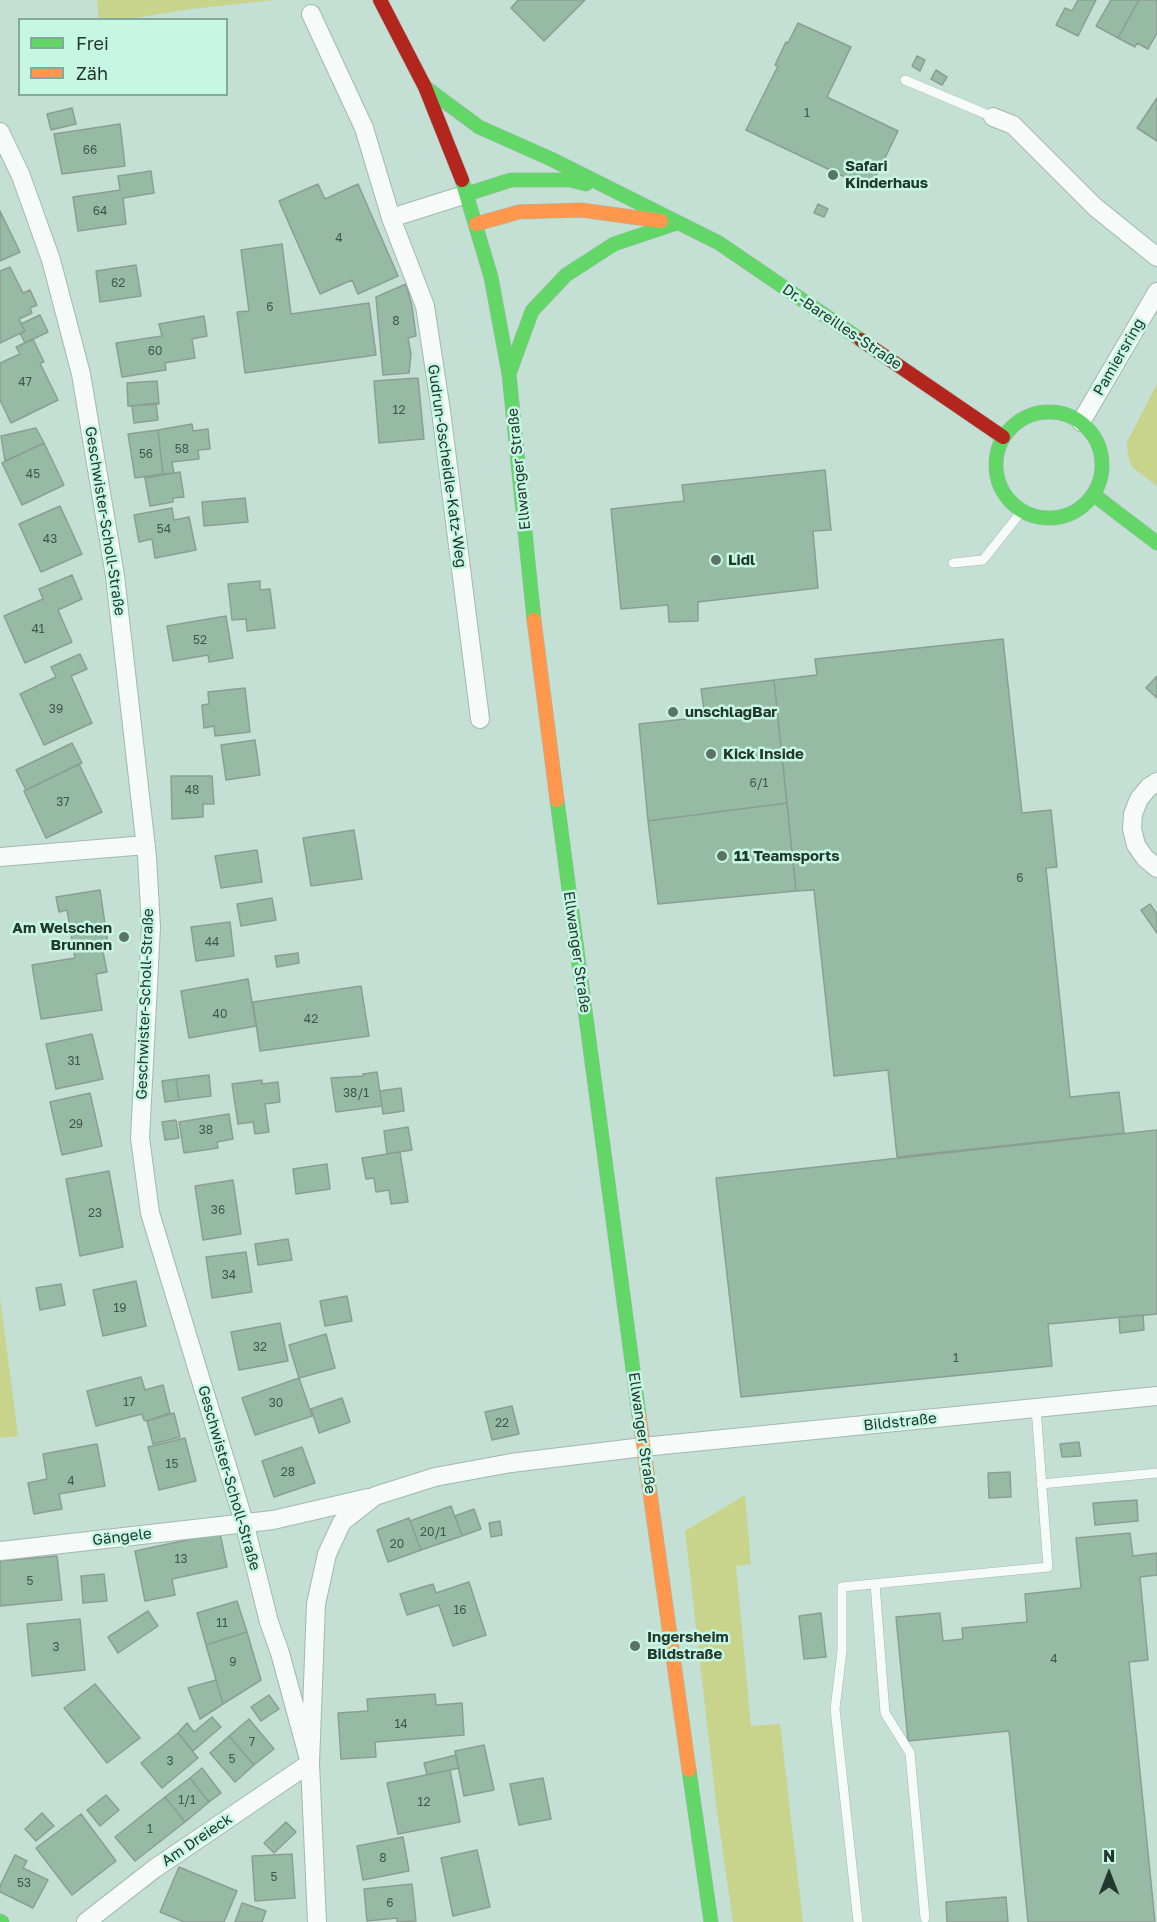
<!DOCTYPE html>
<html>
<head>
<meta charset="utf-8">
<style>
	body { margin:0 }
	#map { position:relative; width:1157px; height:1922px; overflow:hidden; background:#c4dfd4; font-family:"Golos Text",sans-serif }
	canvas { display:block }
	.legend { position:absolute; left:18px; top:18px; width:210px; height:78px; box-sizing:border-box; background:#c6f7e3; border:2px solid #85aa9b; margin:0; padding:8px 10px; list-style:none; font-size:18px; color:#23372f }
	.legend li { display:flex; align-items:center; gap:12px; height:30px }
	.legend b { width:30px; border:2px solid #85aa9b }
	.north { position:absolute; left:1079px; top:1844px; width:60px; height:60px; -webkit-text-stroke:4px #c6f7e3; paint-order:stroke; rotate:0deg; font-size:16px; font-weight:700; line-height:24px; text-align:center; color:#23372f }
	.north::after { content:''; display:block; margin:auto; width:21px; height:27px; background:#23372f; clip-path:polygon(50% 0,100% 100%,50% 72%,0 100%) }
</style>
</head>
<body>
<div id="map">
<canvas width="1157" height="1922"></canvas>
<ul class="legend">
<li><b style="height:8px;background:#63d668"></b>Frei</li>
<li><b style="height:8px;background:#ff974d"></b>Zäh</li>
</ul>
<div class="north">N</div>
</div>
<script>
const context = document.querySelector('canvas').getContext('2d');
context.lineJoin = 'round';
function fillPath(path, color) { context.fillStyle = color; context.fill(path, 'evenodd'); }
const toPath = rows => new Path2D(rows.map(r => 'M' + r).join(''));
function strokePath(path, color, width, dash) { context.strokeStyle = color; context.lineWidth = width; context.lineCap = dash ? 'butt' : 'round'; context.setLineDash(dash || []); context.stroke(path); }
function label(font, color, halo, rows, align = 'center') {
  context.font = font + ' "Golos Text",sans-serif'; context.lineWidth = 5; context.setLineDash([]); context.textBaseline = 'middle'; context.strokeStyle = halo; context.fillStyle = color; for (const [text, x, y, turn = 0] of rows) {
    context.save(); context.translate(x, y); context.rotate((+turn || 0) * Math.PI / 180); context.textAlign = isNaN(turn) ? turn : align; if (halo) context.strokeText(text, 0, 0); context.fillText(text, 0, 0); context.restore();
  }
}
fillPath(toPath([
	[97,0,273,0,191,9,129,19,99,20],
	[1157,384,1157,486,1132,467,1128,456,1127,442],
	[0,1297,18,1436,0,1438],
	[745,1495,751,1564,736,1566,751,1726,780,1724,803,1922,733,1922,717,1811,685,1531]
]), '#c8d38b');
const building = toPath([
	[518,0,585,0,544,41,511,8,518,0],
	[1078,0,1096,0,1078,36,1056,25,1065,8,1072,11,1078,0],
	[1111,0,1139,0,1118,38,1096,26,1111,0],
	[1139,0,1157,0,1157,33,1148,49,1137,43,1135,47,1118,38,1139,0],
	[798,23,851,47,827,97,898,131,870,189,746,130,778,66,775,65,786,42,788,43,798,23],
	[917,56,925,60,920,71,912,66,917,56],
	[936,70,947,77,942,85,931,79,936,70],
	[1157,98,1157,141,1137,128,1157,98],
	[72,108,76,124,51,130,47,114,72,108],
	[120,124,125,166,62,174,54,134,120,124],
	[151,171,154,193,123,198,126,224,78,231,73,197,120,190,118,176,151,171],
	[318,184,325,199,358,184,398,276,358,294,352,280,320,294,279,201,318,184],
	[818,204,828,209,824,217,814,213,818,204],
	[0,211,20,252,0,261,0,211],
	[282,244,291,314,369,303,376,355,245,373,237,312,249,311,241,250,282,244],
	[136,265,141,296,100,302,96,271,136,265],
	[10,267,23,293,30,290,37,305,30,308,32,313,19,319,25,331,0,343,0,271,10,267],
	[406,284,412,306,416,336,408,338,411,354,409,373,383,375,376,297,406,284],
	[40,315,48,332,25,343,20,333,25,331,21,324,40,315],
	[204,316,207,336,192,339,195,358,165,363,166,370,122,377,116,343,162,336,159,324,204,316],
	[33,339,44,362,40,363,58,400,11,423,0,400,0,363,20,354,16,347,33,339],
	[418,378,424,439,379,443,374,381,418,378],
	[157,381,159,404,128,406,127,383,157,381],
	[156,403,158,420,134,423,132,406,156,403],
	[192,424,193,431,208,429,210,449,198,450,199,459,172,462,174,473,163,474,158,430,192,424],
	[36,428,44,443,5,461,1,436,36,428],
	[158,430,163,474,135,478,128,434,158,430],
	[44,443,64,485,22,505,2,463,44,443],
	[825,470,831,530,813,531,818,588,698,602,698,621,669,622,668,605,621,609,611,509,684,501,682,485,825,470],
	[180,472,184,497,173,498,173,502,150,506,145,478,180,472],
	[245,498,248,522,204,526,202,502,245,498],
	[60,506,82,554,41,572,19,524,60,506],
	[172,508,174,520,189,517,196,550,155,558,152,539,139,542,134,515,172,508],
	[72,575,82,599,58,610,72,642,25,663,4,616,43,599,39,589,72,575],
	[260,581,260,590,270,589,275,628,247,631,246,619,232,620,228,584,260,581],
	[226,616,233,658,209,662,208,655,173,661,167,626,226,616],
	[1003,639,1022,813,1051,810,1057,867,1046,868,1070,1097,1119,1092,1124,1133,897,1157,888,1070,834,1076,814,890,796,891,774,680,817,675,815,659,1003,639],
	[80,654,87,669,71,676,92,723,44,745,20,694,56,677,51,667,80,654],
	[1157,676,1157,698,1146,688,1157,676],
	[774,680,787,803,648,821,639,724,705,717,701,689,774,680],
	[245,688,250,732,215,736,214,726,204,728,202,705,209,704,208,692,245,688],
	[255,740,260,775,226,780,221,745,255,740],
	[72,743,82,763,26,790,16,770,72,743],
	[79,764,102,812,46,838,24,791,79,764],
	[171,776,212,776,214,804,203,804,203,817,172,819,171,776],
	[787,803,796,891,658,904,648,821,787,803],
	[354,830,362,879,311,886,303,838,354,830],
	[257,850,262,882,221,888,215,856,257,850],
	[100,890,109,950,103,952,107,972,96,974,102,1010,41,1019,32,965,75,958,67,910,59,912,56,897,100,890],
	[272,898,276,920,241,926,237,904,272,898],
	[1150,904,1157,914,1157,933,1141,910,1150,904],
	[230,922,234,956,196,961,191,927,230,922],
	[298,953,299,963,277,967,275,956,298,953],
	[248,979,256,1026,189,1038,181,991,248,979],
	[361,986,369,1036,260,1051,253,1002,361,986],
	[92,1034,103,1079,56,1089,46,1044,92,1034],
	[377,1072,382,1106,336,1112,331,1078,363,1076,363,1074,377,1072],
	[209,1075,211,1096,179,1100,176,1079,209,1075],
	[176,1079,179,1100,165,1102,162,1081,176,1079],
	[262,1080,262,1084,278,1082,280,1102,265,1104,269,1132,255,1134,253,1122,238,1124,232,1084,262,1080],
	[401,1088,404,1111,383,1114,380,1091,401,1088],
	[90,1093,102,1146,62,1155,50,1102,90,1093],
	[229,1114,233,1139,217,1142,218,1148,184,1153,179,1122,229,1114],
	[176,1120,179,1138,165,1140,162,1122,176,1120],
	[408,1127,412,1150,387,1154,384,1131,408,1127],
	[1157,1130,1157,1314,1048,1324,1052,1366,741,1397,716,1178,1157,1130],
	[400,1152,408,1202,391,1204,389,1190,376,1192,374,1178,366,1179,362,1158,400,1152],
	[327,1164,330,1189,296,1194,293,1169,327,1164],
	[109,1171,123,1247,80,1256,66,1179,109,1171],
	[233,1180,241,1234,203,1240,195,1186,233,1180],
	[288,1239,292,1260,258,1265,255,1244,288,1239],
	[246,1252,252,1292,212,1298,206,1257,246,1252],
	[136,1281,146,1326,103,1336,93,1290,136,1281],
	[61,1284,65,1305,40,1310,36,1288,61,1284],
	[347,1296,352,1321,325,1326,320,1301,347,1296],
	[1143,1315,1144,1330,1120,1333,1119,1317,1143,1315],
	[280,1323,288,1361,239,1370,231,1332,280,1323],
	[326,1334,335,1368,299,1378,289,1345,326,1334],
	[141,1377,145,1390,163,1385,170,1413,147,1421,144,1420,142,1414,96,1426,87,1391,141,1377],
	[299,1378,312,1416,255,1435,242,1398,299,1378],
	[342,1398,350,1422,319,1433,311,1409,342,1398],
	[512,1406,519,1434,492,1440,485,1412,512,1406],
	[174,1413,180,1437,153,1444,147,1421,174,1413],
	[185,1438,196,1481,159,1490,148,1447,185,1438],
	[1079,1442,1081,1456,1062,1457,1060,1444,1079,1442],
	[97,1444,105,1486,59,1494,62,1509,34,1514,28,1483,47,1479,43,1454,97,1444],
	[302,1447,315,1483,274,1497,262,1461,302,1447],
	[1010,1472,1011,1497,989,1498,988,1473,1010,1472],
	[1137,1500,1138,1521,1095,1525,1093,1503,1137,1500],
	[451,1506,462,1536,421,1550,410,1521,451,1506],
	[474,1509,481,1529,462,1536,455,1516,474,1509],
	[409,1518,421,1550,388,1562,377,1530,409,1518],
	[500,1521,502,1535,491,1537,489,1523,500,1521],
	[220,1533,227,1567,172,1579,175,1595,145,1601,135,1551,220,1533],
	[1130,1533,1133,1556,1157,1553,1157,1575,1140,1577,1148,1660,1129,1662,1155,1922,1028,1922,1009,1731,908,1741,896,1617,940,1613,943,1641,963,1639,962,1628,1027,1622,1025,1594,1081,1588,1076,1538,1130,1533],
	[57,1556,62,1600,0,1606,0,1561,57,1556],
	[104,1574,107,1601,83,1603,81,1576,104,1574],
	[469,1582,486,1635,453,1646,439,1605,407,1615,400,1594,433,1584,436,1593,469,1582],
	[237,1601,247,1632,206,1645,197,1613,237,1601],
	[148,1611,158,1626,118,1653,108,1637,148,1611],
	[821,1613,826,1657,804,1659,799,1616,821,1613],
	[80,1619,85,1670,32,1676,27,1624,80,1619],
	[247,1632,261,1680,223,1704,206,1645,247,1632],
	[216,1680,223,1704,200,1719,188,1688,216,1680],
	[95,1684,140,1738,107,1763,64,1708,95,1684],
	[435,1694,436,1705,462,1703,464,1735,375,1742,376,1757,341,1759,338,1713,368,1711,367,1699,435,1694],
	[269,1695,279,1709,261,1721,251,1707,269,1695],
	[212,1717,221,1727,193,1751,178,1733,187,1723,194,1732,212,1717],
	[249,1719,274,1749,254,1765,229,1736,249,1719],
	[178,1733,198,1758,162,1788,141,1763,178,1733],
	[229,1736,254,1765,235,1782,210,1753,229,1736],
	[484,1745,494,1790,464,1796,455,1751,484,1745],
	[456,1755,459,1768,427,1775,424,1763,456,1755],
	[202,1768,221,1793,209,1802,190,1778,202,1768],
	[450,1770,460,1822,398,1834,387,1783,450,1770],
	[190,1778,209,1802,185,1822,165,1797,190,1778],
	[543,1778,551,1819,519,1825,510,1784,543,1778],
	[106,1795,119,1810,100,1826,87,1810,106,1795],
	[165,1797,185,1822,135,1861,115,1837,165,1797],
	[42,1813,54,1826,36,1841,25,1829,42,1813],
	[81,1814,116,1861,72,1895,36,1848,81,1814],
	[286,1822,296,1832,274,1853,264,1843,286,1822],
	[403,1837,409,1871,363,1880,357,1846,403,1837],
	[477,1850,490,1907,453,1916,441,1858,477,1850],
	[292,1854,295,1898,255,1901,252,1856,292,1854],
	[15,1855,27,1861,23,1868,48,1880,33,1908,0,1892,0,1886,15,1855],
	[179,1867,237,1891,224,1922,184,1922,160,1912,179,1867],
	[412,1884,416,1921,397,1922,397,1918,367,1921,364,1889,412,1884],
	[1006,1897,1008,1922,947,1922,946,1902,1006,1897],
	[242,1903,266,1911,262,1922,235,1922,242,1903]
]);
fillPath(building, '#96baa3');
strokePath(building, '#8c9e94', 1.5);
const lane = toPath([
	[905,80,993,117],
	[953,563,983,560,1022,511],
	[1041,1484,1157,1473],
	[875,1584,885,1713,910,1753,925,1918],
	[858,1922,835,1709,842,1651,842,1587,1048,1567,1036,1408]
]);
const street = toPath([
	[311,14,364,128,391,218,425,306,441,411,480,719],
	[993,117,1013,125,1095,207,1157,257],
	[0,132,21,176,51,260,81,374,115,576,147,857,151,927,140,1138,150,1213,244,1522,269,1622,280,1653,310,1763,317,1922],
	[391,218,467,194],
	[1081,422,1157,292],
	[1157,782,1149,787,1139,799,1133,814,1132,829,1136,845,1145,858,1157,868],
	[0,857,146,845],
	[0,1551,273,1520,368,1498],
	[86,1922,154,1869,310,1763,316,1604,327,1554,342,1522,375,1496,435,1477,511,1463,643,1447,1157,1396]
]);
const fast = toPath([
	[425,87,479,127,551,159,719,243,861,340],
	[462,180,491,277,509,374,534,620],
	[467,194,511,180,570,180,586,184],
	[509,374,532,311,566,275,614,244,677,223],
	'996 465a53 53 0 1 1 106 0a53 53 0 1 1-106 0Z',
	[1094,495,1157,543],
	[557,800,639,1415],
	[689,1770,711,1922],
	[0,1921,2,1922]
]);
const slow = toPath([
	[476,224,519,212,581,210,661,221],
	[534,620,557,800],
	[639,1415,689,1770]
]);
const jam = toPath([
	[380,0,425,87,462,180],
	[861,340,1003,437]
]);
strokePath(lane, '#a3b8b0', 10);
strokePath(street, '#a3b8b0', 20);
strokePath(fast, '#a3b8b0', 15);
strokePath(slow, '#a3b8b0', 15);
strokePath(jam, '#a3b8b0', 15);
strokePath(lane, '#f6faf9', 9);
strokePath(street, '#f6faf9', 18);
strokePath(fast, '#63d668', 14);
strokePath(slow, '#ff974d', 14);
strokePath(jam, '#b3261e', 14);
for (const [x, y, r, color] of [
	[833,175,6,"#5b7269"],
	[716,560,6,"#5b7269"],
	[673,712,6,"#5b7269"],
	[711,754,6,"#5b7269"],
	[722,856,6,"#5b7269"],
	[124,937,6,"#5b7269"],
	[635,1646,6,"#5b7269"]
]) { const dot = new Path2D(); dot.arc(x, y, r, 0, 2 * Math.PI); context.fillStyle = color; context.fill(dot); strokePath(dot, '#c6f7e3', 2); }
label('12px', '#40584c', null, [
	["1",807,113],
	["66",90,150],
	["64",100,211],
	["4",339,238],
	["62",118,283],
	["6",270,307],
	["8",396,321],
	["60",155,351],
	["47",25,382],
	["12",399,410],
	["58",182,449],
	["56",146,454],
	["45",33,474],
	["54",164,529],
	["43",50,539],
	["41",38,629],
	["52",200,640],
	["39",56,709],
	["6/1",759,783],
	["48",192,790],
	["37",63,802],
	["6",1020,878],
	["44",212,942],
	["40",220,1014],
	["42",311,1019],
	["31",74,1061],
	["38/1",356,1093],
	["29",76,1124],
	["38",206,1130],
	["36",218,1210],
	["23",95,1213],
	["34",229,1275],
	["19",120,1308],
	["32",260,1347],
	["1",956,1358],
	["17",129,1402],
	["30",276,1403],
	["22",502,1423],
	["15",172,1464],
	["28",288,1472],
	["4",71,1481],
	["20/1",433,1532],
	["20",397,1544],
	["13",181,1559],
	["5",30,1581],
	["16",460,1610],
	["11",222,1623],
	["3",56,1647],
	["4",1054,1659],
	["9",233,1662],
	["14",401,1724],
	["7",252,1742],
	["5",232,1759],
	["3",170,1761],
	["1/1",187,1800],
	["12",424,1802],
	["1",150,1829],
	["8",383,1858],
	["5",274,1877],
	["53",24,1883],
	["6",390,1903]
]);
label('bold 15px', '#23372f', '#c6f7e3', [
	["Safari",845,166],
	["Kinderhaus",845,183],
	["Lidl",728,560],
	["unschlagBar",685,712],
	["Kick Inside",723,754],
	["11 Teamsports",734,856],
	["Am Welschen",112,928,"right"],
	["Brunnen",112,945,"right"],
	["Ingersheim",647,1637],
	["Bildstraße",647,1654]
], 'left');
label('15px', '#23372f', '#c6f7e3', [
	["Dr.-Bareilles-Straße",842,327,34],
	["Pamiersring",1119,357,-60],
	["Gudrun-Gscheidle-Katz-Weg",447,466,82],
	["Ellwanger Straße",519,469,-96],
	["Geschwister-Scholl-Straße",105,521,81],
	["Ellwanger Straße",577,952,82],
	["Geschwister-Scholl-Straße",145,1004,-88],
	["Bildstraße",900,1422,-6],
	["Ellwanger Straße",642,1433,82],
	["Geschwister-Scholl-Straße",229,1478,74],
	["Gängele",122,1537,-7],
	["Am Dreieck",197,1840,-34]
]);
</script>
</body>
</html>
